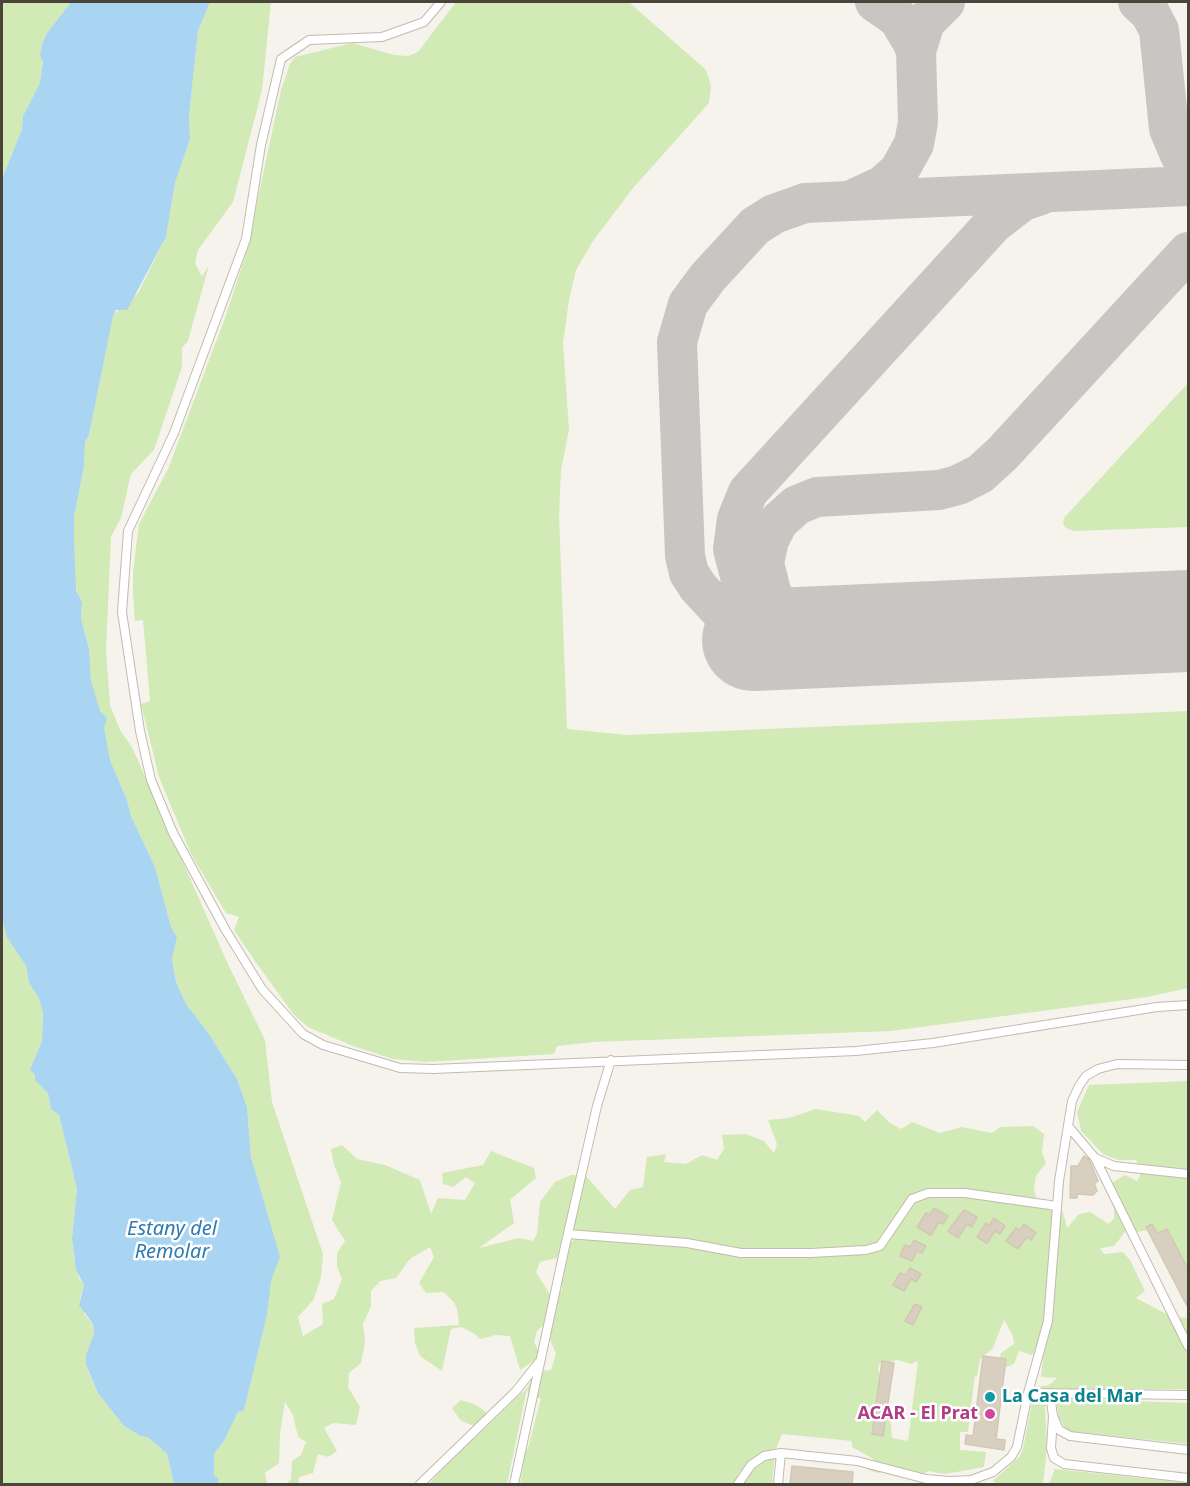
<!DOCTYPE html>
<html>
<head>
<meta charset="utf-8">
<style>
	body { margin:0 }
	#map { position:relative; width:1190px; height:1486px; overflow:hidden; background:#f6f3ec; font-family:"Noto Sans",sans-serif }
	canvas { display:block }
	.frame { position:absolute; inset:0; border:3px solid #4b4439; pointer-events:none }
</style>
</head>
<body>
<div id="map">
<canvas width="1190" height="1486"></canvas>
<div class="frame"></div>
</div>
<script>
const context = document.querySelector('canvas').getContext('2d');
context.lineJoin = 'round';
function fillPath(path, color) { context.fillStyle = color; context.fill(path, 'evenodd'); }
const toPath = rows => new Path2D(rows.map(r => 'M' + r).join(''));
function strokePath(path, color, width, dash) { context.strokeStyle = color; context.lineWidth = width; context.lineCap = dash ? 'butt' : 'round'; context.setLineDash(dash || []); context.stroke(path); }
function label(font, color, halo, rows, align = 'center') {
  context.font = font + ' "Noto Sans",sans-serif'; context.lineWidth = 5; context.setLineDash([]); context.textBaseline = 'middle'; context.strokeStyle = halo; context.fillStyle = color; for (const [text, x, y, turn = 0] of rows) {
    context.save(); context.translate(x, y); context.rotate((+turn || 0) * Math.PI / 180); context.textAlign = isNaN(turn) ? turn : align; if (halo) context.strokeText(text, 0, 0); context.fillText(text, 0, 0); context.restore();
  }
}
fillPath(toPath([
	[2,2,71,2,47,33,42,44,41,55,43,62,40,83,23,116,22,129,2,179],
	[210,2,271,2,262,90,233,202,198,250,195,263,202,277,209,265,188,341,182,348,182,367,154,450,131,474,121,518,111,537,106,651,110,705,120,730,132,747,227,962,265,1040,272,1102,323,1254,321,1277,314,1299,298,1317,303,1336,323,1324,322,1304,334,1299,342,1279,337,1267,337,1253,345,1241,332,1220,341,1182,334,1165,331,1149,342,1145,357,1159,385,1165,420,1180,431,1214,438,1198,465,1200,475,1183,466,1177,453,1187,443,1184,442,1173,483,1165,491,1151,534,1168,536,1178,510,1200,514,1223,479,1248,519,1238,533,1241,537,1234,540,1202,555,1182,571,1175,586,1176,615,1209,630,1190,643,1187,647,1157,666,1154,664,1162,686,1164,702,1155,717,1160,724,1149,722,1135,746,1134,764,1141,774,1153,777,1144,768,1120,789,1118,816,1109,859,1116,865,1122,877,1110,889,1122,901,1129,912,1122,940,1133,962,1127,992,1133,1000,1127,1033,1126,1044,1134,1042,1152,1046,1163,1036,1176,1034,1190,1037,1201,1057,1206,1063,1212,1067,1228,1079,1214,1090,1212,1109,1224,1114,1218,1114,1208,1106,1186,1125,1175,1137,1181,1141,1173,1136,1160,1118,1160,1103,1154,1081,1131,1077,1112,1089,1085,1188,1081,1188,1269,1167,1229,1157,1234,1152,1224,1148,1230,1138,1232,1128,1228,1114,1246,1100,1248,1104,1254,1123,1252,1130,1260,1145,1291,1136,1298,1172,1317,1188,1318,1188,1389,1108,1389,1101,1400,1188,1403,1188,1444,1067,1431,1059,1418,1056,1400,1045,1407,1047,1447,1043,1484,997,1484,993,1481,1020,1456,1023,1449,1035,1387,1049,1385,1057,1378,1041,1377,1044,1349,1047,1345,1032,1355,1019,1351,1014,1364,1004,1368,999,1363,1001,1353,1014,1344,1013,1336,1004,1320,993,1348,980,1359,977,1377,975,1375,968,1432,960,1432,960,1450,986,1452,984,1467,945,1474,928,1471,917,1478,894,1471,878,1473,868,1470,875,1460,852,1447,852,1441,782,1434,775,1451,772,1484,520,1484,524,1461,520,1456,528,1448,541,1398,530,1398,527,1389,507,1484,429,1484,444,1467,527,1388,537,1371,551,1370,556,1354,549,1337,552,1317,537,1331,534,1342,541,1356,520,1370,510,1336,496,1335,480,1339,475,1334,461,1327,451,1329,442,1371,420,1356,415,1343,414,1328,459,1325,457,1308,453,1301,443,1292,426,1293,419,1283,434,1257,430,1247,410,1259,396,1278,380,1281,371,1291,371,1306,363,1324,365,1342,361,1363,349,1373,348,1387,360,1407,356,1425,333,1423,324,1428,337,1451,328,1457,318,1454,313,1473,299,1477,298,1484,286,1484,291,1479,292,1461,301,1455,306,1442,298,1437,293,1415,285,1402,280,1433,279,1463,265,1473,267,1484,218,1484,218,1478,214,1475,214,1454,224,1441,238,1412,244,1409,267,1315,274,1239,251,1157,247,1107,237,1079,209,1034,186,1004,176,982,172,959,177,937,171,927,155,867,131,816,127,800,110,760,91,681,89,649,81,618,82,610,74,579,74,517,84,466,85,442,89,435,113,315,138,293,166,237,175,183,190,139,189,116,198,31],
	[572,1225,577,1232,589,1234,572,1241,561,1261,562,1291,554,1294,554,1301,536,1272,540,1262,557,1258,564,1233],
	[898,1360,911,1364,918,1361,908,1441,892,1438,890,1415,883,1403,884,1389,878,1369,879,1364],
	[456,2,629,2,706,70,711,86,709,103,633,188,593,241,576,270,569,300,563,343,569,430,561,470,559,516,567,729,627,735,1188,711,1188,988,1147,997,891,1031,593,1042,557,1046,554,1054,426,1062,393,1059,353,1046,308,1027,294,1015,257,964,234,930,239,917,226,913,191,854,159,777,141,704,150,701,143,620,135,621,133,596,133,572,139,524,168,469,225,318,246,254,281,90,290,64,295,57,352,43,394,55,408,56,418,52],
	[1188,383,1188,527,1074,531,1066,528,1063,524,1064,518],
	[2,915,6,936,26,966,29,983,39,998,43,1013,42,1041,34,1061,35,1080,48,1093,51,1109,59,1115,77,1189,72,1239,74,1258,79,1278,84,1285,80,1298,85,1315,93,1324,94,1334,86,1366,98,1393,123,1425,140,1436,149,1438,167,1454,174,1484,2,1484],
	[461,1400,474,1404,485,1411,488,1418,478,1428,460,1420,452,1408],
	[1055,1469,1188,1483,1188,1484,1049,1484]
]), '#d2eab5');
fillPath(toPath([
	[71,2,210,2,198,31,189,116,190,139,175,183,166,237,127,310,116,310,113,316,89,435,85,442,84,466,74,517,74,543,76,590,82,603,81,618,89,649,91,681,100,711,107,718,104,728,110,760,127,800,131,816,155,867,171,927,177,937,172,959,176,982,186,1004,209,1034,237,1079,247,1107,251,1157,280,1257,271,1280,267,1315,244,1410,238,1412,224,1441,214,1454,214,1475,218,1478,218,1484,174,1484,167,1454,149,1438,140,1436,123,1425,98,1393,86,1365,86,1355,94,1334,93,1324,79,1305,84,1285,76,1270,72,1239,77,1189,59,1115,51,1109,48,1093,35,1080,35,1075,30,1070,42,1041,43,1013,39,998,29,983,26,966,6,936,2,915,2,179,22,129,23,116,40,83,43,62,40,55,42,44,47,33]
]), '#a9d4f2');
strokePath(toPath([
	[1138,2,1150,13,1159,30,1169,129,1180,155,1188,166],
	[916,51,925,22,945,2],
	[854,199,882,186,899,171,914,144,918,122,916,51,912,41,898,18,875,2],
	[765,611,748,592,741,580,733,549,737,519,748,492,993,224,1023,201,1041,195],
	[829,636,795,621,786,614,772,595,764,563,769,540,779,521,797,505,817,497,939,490,958,485,980,474,1002,454,1188,252],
	[793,638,762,634,724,615,698,587,689,573,685,556,677,342,688,304,708,277,755,226,774,214,805,203,1188,186]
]), '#c8c6c3', 40);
strokePath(toPath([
	[753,640,1188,621]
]), '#c8c6c3', 102);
const building = toPath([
	[1084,1156,1089,1159,1098,1181,1094,1183,1097,1191,1093,1195,1077,1194,1077,1198,1070,1198,1071,1166,1078,1166,1084,1156],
	[934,1208,948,1216,943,1224,939,1222,931,1235,917,1227,926,1213,930,1215,934,1208],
	[964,1210,977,1217,972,1227,967,1224,958,1238,948,1231,964,1210],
	[994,1218,1005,1226,1000,1234,995,1231,987,1243,977,1237,986,1223,989,1226,994,1218],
	[1024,1224,1036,1233,1031,1240,1027,1237,1018,1249,1006,1241,1016,1228,1020,1230,1024,1224],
	[1152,1224,1157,1234,1167,1229,1188,1269,1187,1306,1146,1227,1152,1224],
	[914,1240,926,1246,922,1253,917,1251,912,1261,900,1256,905,1245,910,1247,914,1240],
	[910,1268,921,1274,916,1282,911,1279,904,1291,893,1285,900,1273,906,1275,910,1268],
	[915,1304,922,1307,913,1325,905,1321,915,1304],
	[983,1356,1006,1359,996,1439,1005,1440,1004,1450,965,1444,966,1435,973,1436,983,1356],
	[882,1361,894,1363,883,1436,872,1434,882,1361],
	[792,1466,853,1472,852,1484,790,1484,792,1466]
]);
fillPath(building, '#d8cfc1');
strokePath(building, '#d3c7b4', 1.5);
const lane = toPath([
	[441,2,424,22,382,37,309,40,281,59,261,145,246,239,174,433,128,531,122,612,140,731,151,780,173,833,225,929,262,989,303,1034,323,1045,400,1068,433,1069,856,1051,933,1043,1157,1007,1188,1005],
	[1068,1126,1095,1158,1188,1346],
	[1095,1158,1114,1166,1188,1174],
	[568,1234,687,1243,741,1253,811,1253,866,1250,880,1246,912,1199,928,1193,965,1193,1057,1206],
	[1028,1393,1188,1395],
	[1050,1394,1053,1416,1059,1430,1070,1436,1188,1450],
	[1053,1416,1051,1448,1054,1458,1064,1464,1188,1478],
	[420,1484,516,1391,539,1362],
	[514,1484,564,1251,597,1106,611,1060],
	[738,1484,751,1465,764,1456,781,1453],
	[778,1484,781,1453,857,1461,926,1479,949,1481,971,1480,993,1472,1011,1457,1017,1447,1028,1393,1048,1321,1059,1181,1072,1101,1079,1086,1086,1076,1098,1069,1117,1064,1188,1065]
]);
strokePath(lane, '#c2bbae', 10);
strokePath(lane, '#fff', 8);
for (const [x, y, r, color] of [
	[990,1397,6,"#0f9aa8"],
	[990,1414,6,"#d1479c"]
]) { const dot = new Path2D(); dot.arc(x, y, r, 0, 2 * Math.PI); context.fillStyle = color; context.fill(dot); strokePath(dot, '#fff', 2); }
label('bold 18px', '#0d838f', '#fff', [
	["La Casa del Mar",1002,1397]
], 'left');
label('bold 18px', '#b23c85', '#fff', [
	["ACAR - El Prat",978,1414]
], 'right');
label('italic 20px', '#2e7ab2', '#fff', [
	["Estany del",172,1229],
	["Remolar",172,1252]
]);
</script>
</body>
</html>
